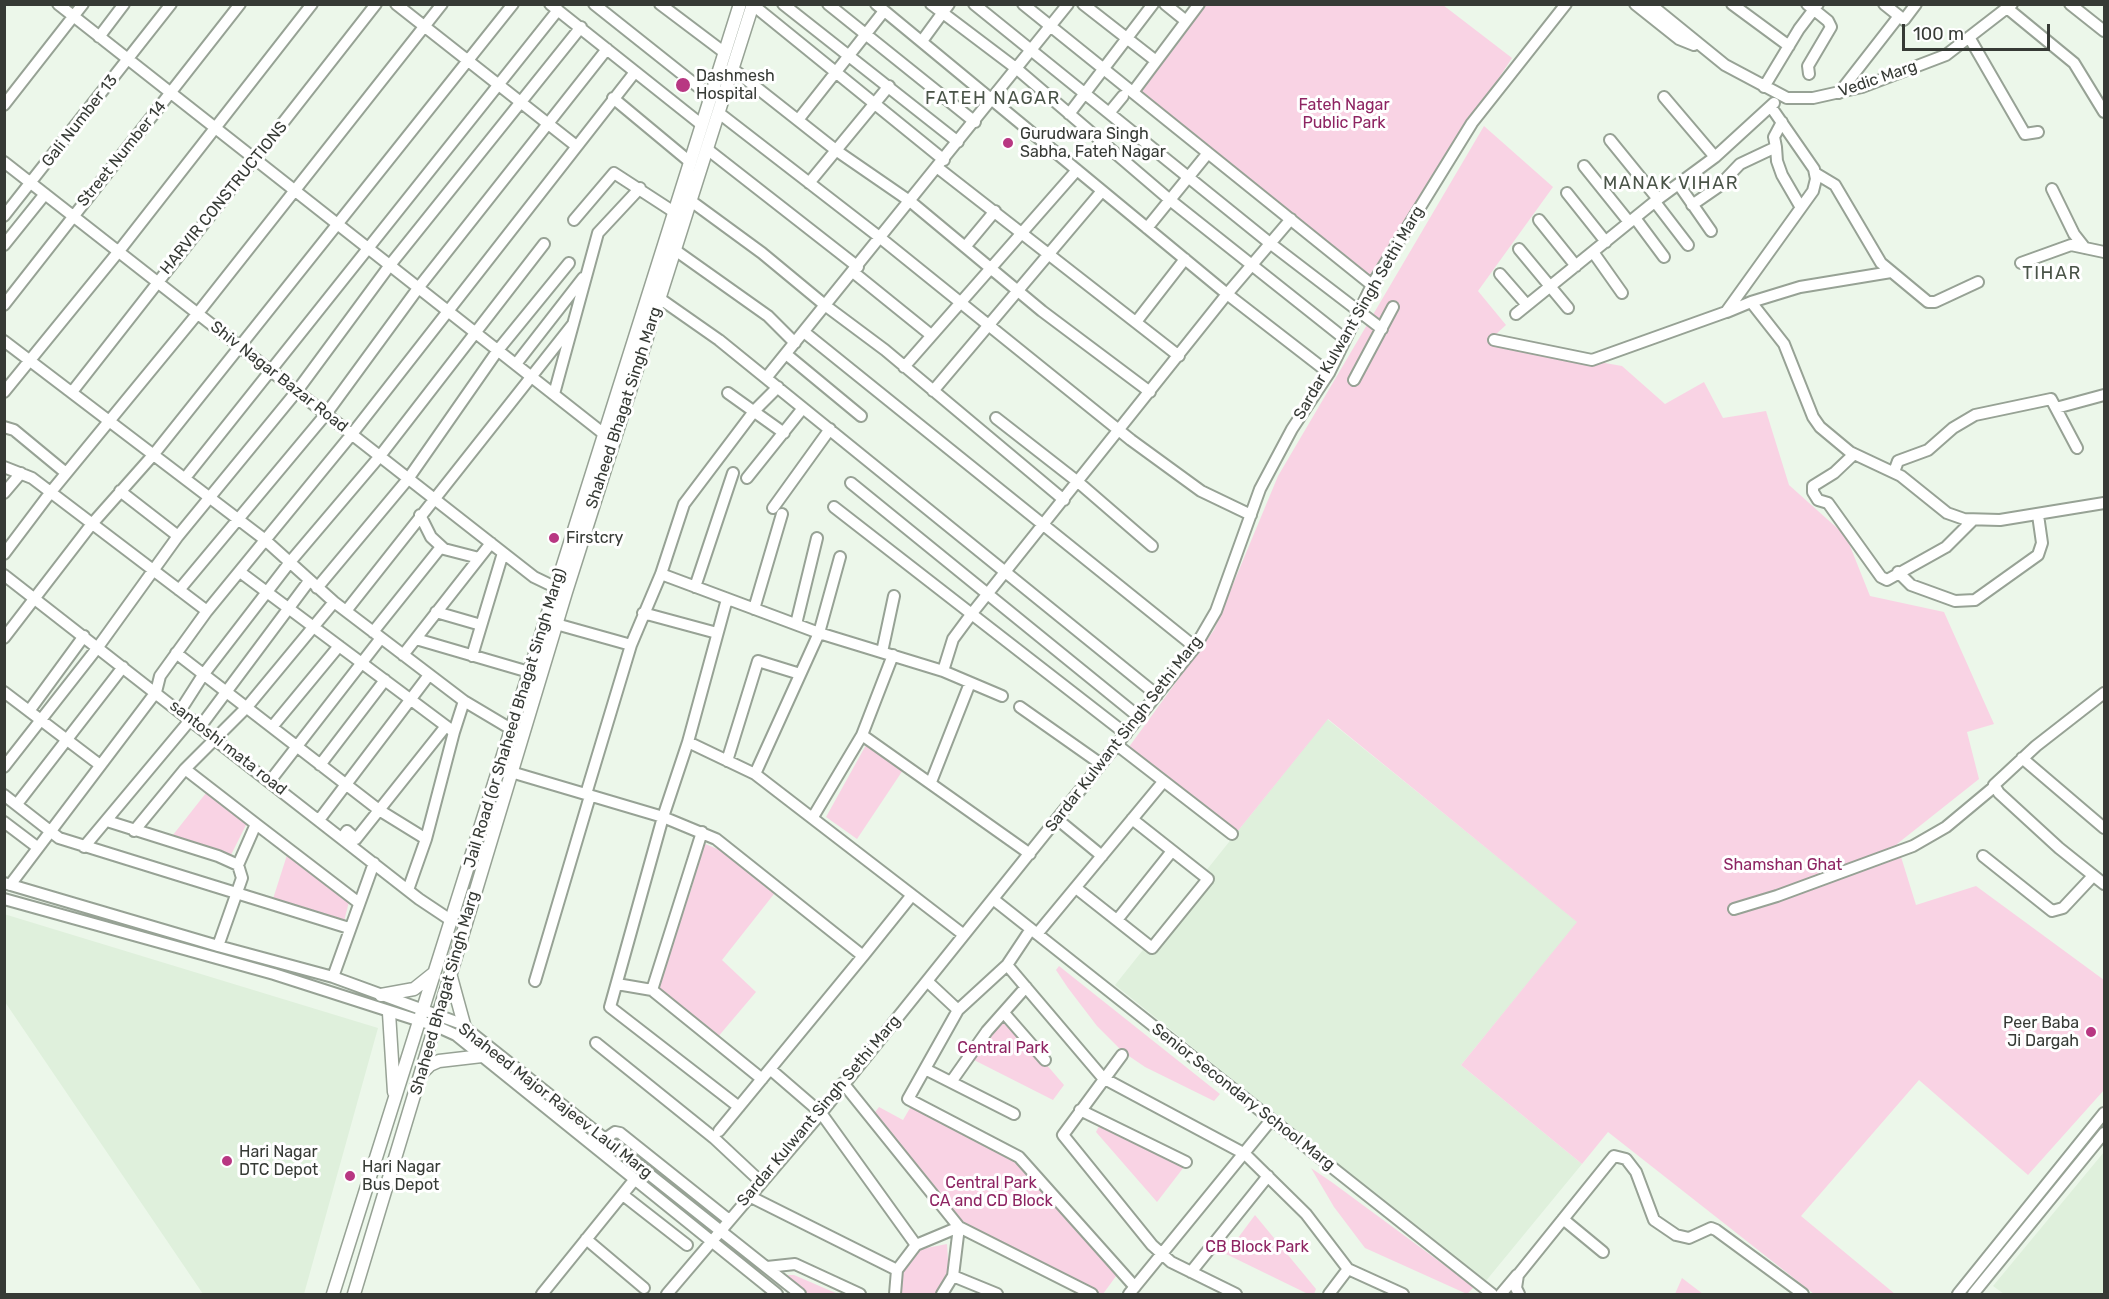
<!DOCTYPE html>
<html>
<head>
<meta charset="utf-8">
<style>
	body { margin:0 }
	#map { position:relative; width:2109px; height:1299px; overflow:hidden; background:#ecf7ea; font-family:Rubik,sans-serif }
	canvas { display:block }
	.frame { position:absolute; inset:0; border:6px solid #363a35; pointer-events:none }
	.scale { position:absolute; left:1902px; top:24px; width:148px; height:27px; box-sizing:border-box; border:3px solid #363a35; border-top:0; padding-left:8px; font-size:18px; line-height:21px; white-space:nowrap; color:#363a35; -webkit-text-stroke:4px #fff; paint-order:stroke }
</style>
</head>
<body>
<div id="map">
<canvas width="2109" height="1299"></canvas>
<div class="frame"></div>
<div class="scale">100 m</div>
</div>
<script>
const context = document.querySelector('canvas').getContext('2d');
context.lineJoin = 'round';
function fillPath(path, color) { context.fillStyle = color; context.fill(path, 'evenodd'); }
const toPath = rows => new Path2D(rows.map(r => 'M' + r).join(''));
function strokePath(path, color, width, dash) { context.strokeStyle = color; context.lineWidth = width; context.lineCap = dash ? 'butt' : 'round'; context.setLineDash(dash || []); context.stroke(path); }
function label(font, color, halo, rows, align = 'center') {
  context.font = font + ' Rubik,sans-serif'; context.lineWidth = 6; context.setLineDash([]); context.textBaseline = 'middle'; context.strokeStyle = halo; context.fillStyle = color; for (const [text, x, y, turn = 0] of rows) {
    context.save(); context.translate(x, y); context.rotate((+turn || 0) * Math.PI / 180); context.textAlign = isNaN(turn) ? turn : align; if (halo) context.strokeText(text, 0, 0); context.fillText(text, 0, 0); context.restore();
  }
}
fillPath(toPath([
	[1327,719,1578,922,1461,1065,1582,1164,1485,1282,1115,985],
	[4,914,378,1028,304,1294,203,1294,5,1002],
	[2104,1152,2104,1294,2004,1294,1993,1286]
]), '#dff0dc');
fillPath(toPath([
	[1206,5,1443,5,1512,58,1370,275,1141,91],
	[1484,126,1553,187,1478,291,1506,325,1494,336,1514,347,1622,366,1665,404,1704,382,1723,418,1766,411,1789,485,1846,536,1870,596,1944,612,1994,724,1967,732,1979,779,1897,844,1916,905,1976,886,2104,980,2104,1090,2028,1175,1919,1080,1801,1216,1895,1294,1814,1294,1608,1132,1582,1164,1461,1065,1577,922,1328,719,1233,837,1126,751,1214,630,1278,476],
	[866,745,903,770,857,839,826,817],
	[206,793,247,823,230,857,169,840],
	[703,843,722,851,774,894,722,960,756,992,717,1038,654,991,691,890],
	[288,852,349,902,342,929,271,905],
	[1059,966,1220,1094,1214,1101,1145,1067,1123,1052,1097,1026,1068,988,1056,970],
	[1004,1015,1064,1085,1053,1100,972,1059],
	[913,1103,1020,1154,1042,1174,1119,1272,1103,1294,1095,1294,957,1228,872,1116,879,1107,903,1120],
	[1100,1124,1187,1163,1157,1202,1096,1132],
	[1311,1168,1333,1183,1474,1287,1467,1294,1365,1248,1334,1207],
	[1255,1215,1316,1289,1314,1294,1308,1294,1226,1254],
	[947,1244,949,1277,935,1294,902,1294,902,1271,911,1260,921,1249],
	[784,1275,794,1275,838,1294,808,1294],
	[1682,1278,1703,1294,1675,1294]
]), '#f9d3e4');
const minor = toPath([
	[58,4,604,434],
	[396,4,575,145],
	[550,4,702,125],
	[594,4,711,97],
	[660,4,725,53],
	[783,4,958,142],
	[828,4,975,122],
	[876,4,1227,294,1291,219],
	[931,4,1017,69,1170,200,1345,339],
	[974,4,1271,244,1382,329],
	[1023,4,1372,285],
	[1083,4,1156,61],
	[1165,4,1186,21],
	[1635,4,1679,39,1694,45],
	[1650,4,1725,65,1787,98,1813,98,1862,87,1946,55,2012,4],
	[1732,4,1789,46],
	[1807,4,1828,21,1831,27,1808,66,1809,74],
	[1884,4,1904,20,1916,4],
	[2070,4,2104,31],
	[753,5,944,160],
	[2007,8,2074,63,2104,112],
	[99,37,124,4],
	[1969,37,2025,134,2038,132],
	[922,41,949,4],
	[733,69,837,151,911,202,1042,311,1150,392],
	[1764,87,1799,29,1818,4],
	[1133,92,1199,4],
	[1839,93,1899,16],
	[1664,97,1715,157],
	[613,98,690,162],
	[4,105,83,4],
	[719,113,878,236,1131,440,1201,491,1251,515],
	[1109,113,1123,96],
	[1069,114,1153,4],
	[798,120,884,11],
	[1610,140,1658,199],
	[1776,147,1777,161,1782,175,1800,206],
	[707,149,858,267],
	[4,162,534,577,563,591],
	[1584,166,1629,222],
	[938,168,1179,356],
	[1815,173,1835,185,1881,263,1928,302,1935,302,1978,282],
	[809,183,889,86],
	[1679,185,1711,231],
	[2052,189,2074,234,2085,248],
	[1567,193,1606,242],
	[691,201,762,253,826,306,885,350,1064,500],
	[1655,202,1688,245],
	[1692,205,1718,187,1740,164,1776,147,1774,137,1782,122],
	[4,216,171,4],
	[1635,218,1664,257],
	[574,220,614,173,674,212],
	[1539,220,1576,266],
	[1147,228,1208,153],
	[4,245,45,194],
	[965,247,995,211],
	[1519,249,1568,308],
	[675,250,768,316,795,343],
	[1593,252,1622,293],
	[2021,263,2071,245,2104,252],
	[853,272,931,335],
	[1500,274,1527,305],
	[659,298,719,340,1157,695],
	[1751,302,1800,287,1891,272],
	[4,305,240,4],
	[1727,312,1751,302,1784,344,1813,417,1820,427,1850,452,1901,476,1947,513,1964,519,2000,520,2104,503],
	[1516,314,1658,199,1715,157,1774,103],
	[1136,322,1185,259],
	[804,332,1195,647],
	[1494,340,1592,360,1726,312,1813,191,1816,179,1814,169,1771,107],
	[4,341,264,539,334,602,464,701,511,729],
	[786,354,861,416],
	[516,364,583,278],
	[904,367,1077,170],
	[766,378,1068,4],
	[1354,380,1393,307],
	[933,391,1102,191],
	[4,392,119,251,312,4],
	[72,392,376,4],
	[728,393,784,433],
	[554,394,598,233,640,188],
	[2056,408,2104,395],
	[996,418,1078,482,1152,546],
	[4,427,14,430,66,473],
	[1854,454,1834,473,1813,486,1813,492,1818,500,1828,503,1881,577,1887,580,1946,547,1973,520],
	[4,467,32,478,207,611,352,434,635,72],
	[1894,472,1898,461,1928,450,1953,428,1975,415,2051,399,2077,448],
	[185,478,558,10],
	[747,478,803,408],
	[851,483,1139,717],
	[120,491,178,536],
	[4,493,21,473],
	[834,507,1126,734],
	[773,508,830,429],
	[420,515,431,537,444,549,479,558],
	[4,554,50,493,198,313,442,4],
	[240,572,454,732,464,701],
	[1898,572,1911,585,1955,601,1975,600,2038,555,2042,543,2038,515],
	[661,574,819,633,943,671,1002,696],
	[4,575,419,899,452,921],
	[695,587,733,473],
	[317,588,408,479,498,350,569,263],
	[179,590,326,414,419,287,607,49],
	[754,609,782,514],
	[346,611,573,324],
	[436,612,481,625],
	[643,613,717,633],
	[556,624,631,645],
	[796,624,817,538],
	[373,632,441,547],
	[4,638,91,525,154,454,513,4],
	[416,639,529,672],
	[882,652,894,596],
	[176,653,379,810,426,839],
	[403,655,491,543],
	[472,656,503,553],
	[943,671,953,639,973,612,1227,294,1329,373],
	[4,692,100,765],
	[2104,693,2036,746,1994,785,1999,793,2059,848,2104,884],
	[1020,707,1101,764],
	[29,711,84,636],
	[180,711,203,675,290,562,380,456,544,244],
	[200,727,309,581],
	[272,727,339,646],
	[862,735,1030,854],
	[688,742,727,599],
	[1117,745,1232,834],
	[2022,758,2104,828],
	[727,761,758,661,800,674],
	[320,765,385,680],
	[4,767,98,647,178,536,297,391,390,265,581,27],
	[185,769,256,824,238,865],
	[511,772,663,817,716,839,863,956,912,895],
	[755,774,819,633,840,557],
	[270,781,381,638],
	[931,782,970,683],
	[586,794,631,645,661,574,684,504,755,410,778,387],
	[4,795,59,838,349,928],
	[17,804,123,667],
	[813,817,862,735,893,655],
	[1057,819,1102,856],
	[319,820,429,675],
	[107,821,218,856,238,865,242,878,218,946],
	[4,822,37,847],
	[256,824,359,903],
	[134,831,185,769,247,707,334,602],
	[342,838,347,831,356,839,446,726],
	[84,847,191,719],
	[1983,856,2052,911,2063,908,2093,876],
	[4,883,218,946,333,977,459,1023,800,1294],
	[10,885,156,692,160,676,207,611],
	[1076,888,1152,948,1208,879,1132,819],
	[408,890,426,839,454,732],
	[4,899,274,974,436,1026,456,1035,777,1294],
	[993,899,1492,1294],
	[1734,909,1777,896,1913,846,1946,827,1994,787],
	[1117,920,1172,851],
	[1031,929,1007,965,1103,1078,1245,1154,1306,1214,1348,1269,1403,1294],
	[1037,934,1163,782],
	[333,977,374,863],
	[535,981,590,796],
	[927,981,958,1010,1007,965],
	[617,984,652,990,762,1079],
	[652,990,702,832],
	[958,1010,908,1099,1019,1157,1135,1287],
	[1004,1013,1045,1060],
	[596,1043,714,1138,761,1182],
	[1122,1055,1063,1135,1152,1245,1171,1262,1236,1294],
	[770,1069,821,1113,916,1245],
	[925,1069,1014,1114],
	[951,1082,987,1031,1026,987],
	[843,1083,959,1227,1092,1294],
	[739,1107,610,1007,663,817,688,742,755,774,964,935],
	[1080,1110,1186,1162],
	[719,1131,863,956],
	[605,1139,615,1132,620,1133,729,1220],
	[623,1195,687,1245],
	[749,1196,897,1270],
	[1563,1219,1603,1252],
	[586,1239,644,1288],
	[767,1267,795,1264,860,1294],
	[1191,1272,1268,1176],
	[953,1276,997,1294],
	[542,1294,635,1179],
	[667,1294,821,1113,1195,647,1216,611,1260,489,1292,429,1329,373,1372,285,1472,123,1566,4],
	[895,1294,897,1270,916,1245,959,1227],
	[942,1294,953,1276,959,1227],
	[1129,1294,1271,1120],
	[1329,1294,1348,1269],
	[1501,1294,1517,1275],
	[1519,1294,1516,1288,1518,1275,1614,1156,1626,1159,1636,1172,1654,1220,1676,1235,1689,1238,1711,1228,1716,1230,1803,1294],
	[1958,1294,2104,1113],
	[1973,1294,2104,1133]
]);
const major = toPath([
	[451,977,465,1028],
	[381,995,414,989,434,973],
	[389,1013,394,1092],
	[422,1073,430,1065,439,1061,482,1056],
	[333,1294,740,4],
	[354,1294,566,592,753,4]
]);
strokePath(minor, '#97a295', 14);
strokePath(major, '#97a295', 15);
strokePath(minor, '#fff', 10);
strokePath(major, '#fff', 12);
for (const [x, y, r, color] of [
	[683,85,8,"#b83782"],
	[1008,143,6,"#b83782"],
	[554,538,6,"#b83782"],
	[2091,1032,6,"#b83782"],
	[227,1161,6,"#b83782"],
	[350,1176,6,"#b83782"]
]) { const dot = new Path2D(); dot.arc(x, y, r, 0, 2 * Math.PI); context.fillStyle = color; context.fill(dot); strokePath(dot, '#fff', 2); }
label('16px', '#363a35', '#fff', [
	["Dashmesh",696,76],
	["Hospital",696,94],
	["Gurudwara Singh",1020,134],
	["Sabha, Fateh Nagar",1020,152],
	["Firstcry",566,538],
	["Peer Baba",2079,1023,"right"],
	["Ji Dargah",2079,1041,"right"],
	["Hari Nagar",239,1152],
	["DTC Depot",239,1170],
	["Hari Nagar",362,1167],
	["Bus Depot",362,1185]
], 'left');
label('16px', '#363a35', '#fff', [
	["Vedic Marg",1878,79,-19],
	["Gali Number 13",80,121,-52],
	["Street Number 14",122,154,-51],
	["HARVIR CONSTRUCTIONS",224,198,-51],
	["Sardar Kulwant Singh Sethi Marg",1359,313,-60],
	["Shiv Nagar Bazar Road",279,377,38],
	["Shaheed Bhagat Singh Marg",624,408,-72],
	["Jail Road (or Shaheed Bhagat Singh Marg)",515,718,-73],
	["Sardar Kulwant Singh Sethi Marg",1124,734,-52],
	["santoshi mata road",228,748,38],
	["Shaheed Bhagat Singh Marg",445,993,-74],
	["Senior Secondary School Marg",1243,1097,38],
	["Shaheed Major Rajeev Laul Marg",555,1101,38],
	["Sardar Kulwant Singh Sethi Marg",819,1111,-50]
]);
label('16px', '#8e2462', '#fff', [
	["Fateh Nagar",1344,105],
	["Public Park",1344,123],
	["Shamshan Ghat",1783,865],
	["Central Park",1003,1048],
	["Central Park",991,1183],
	["CA and CD Block",991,1201],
	["CB Block Park",1257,1247]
]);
context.letterSpacing = '1.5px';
label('18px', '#4a5448', '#fff', [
	["FATEH NAGAR",993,99],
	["MANAK VIHAR",1671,184],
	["TIHAR",2052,274]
]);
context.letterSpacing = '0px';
</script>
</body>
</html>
